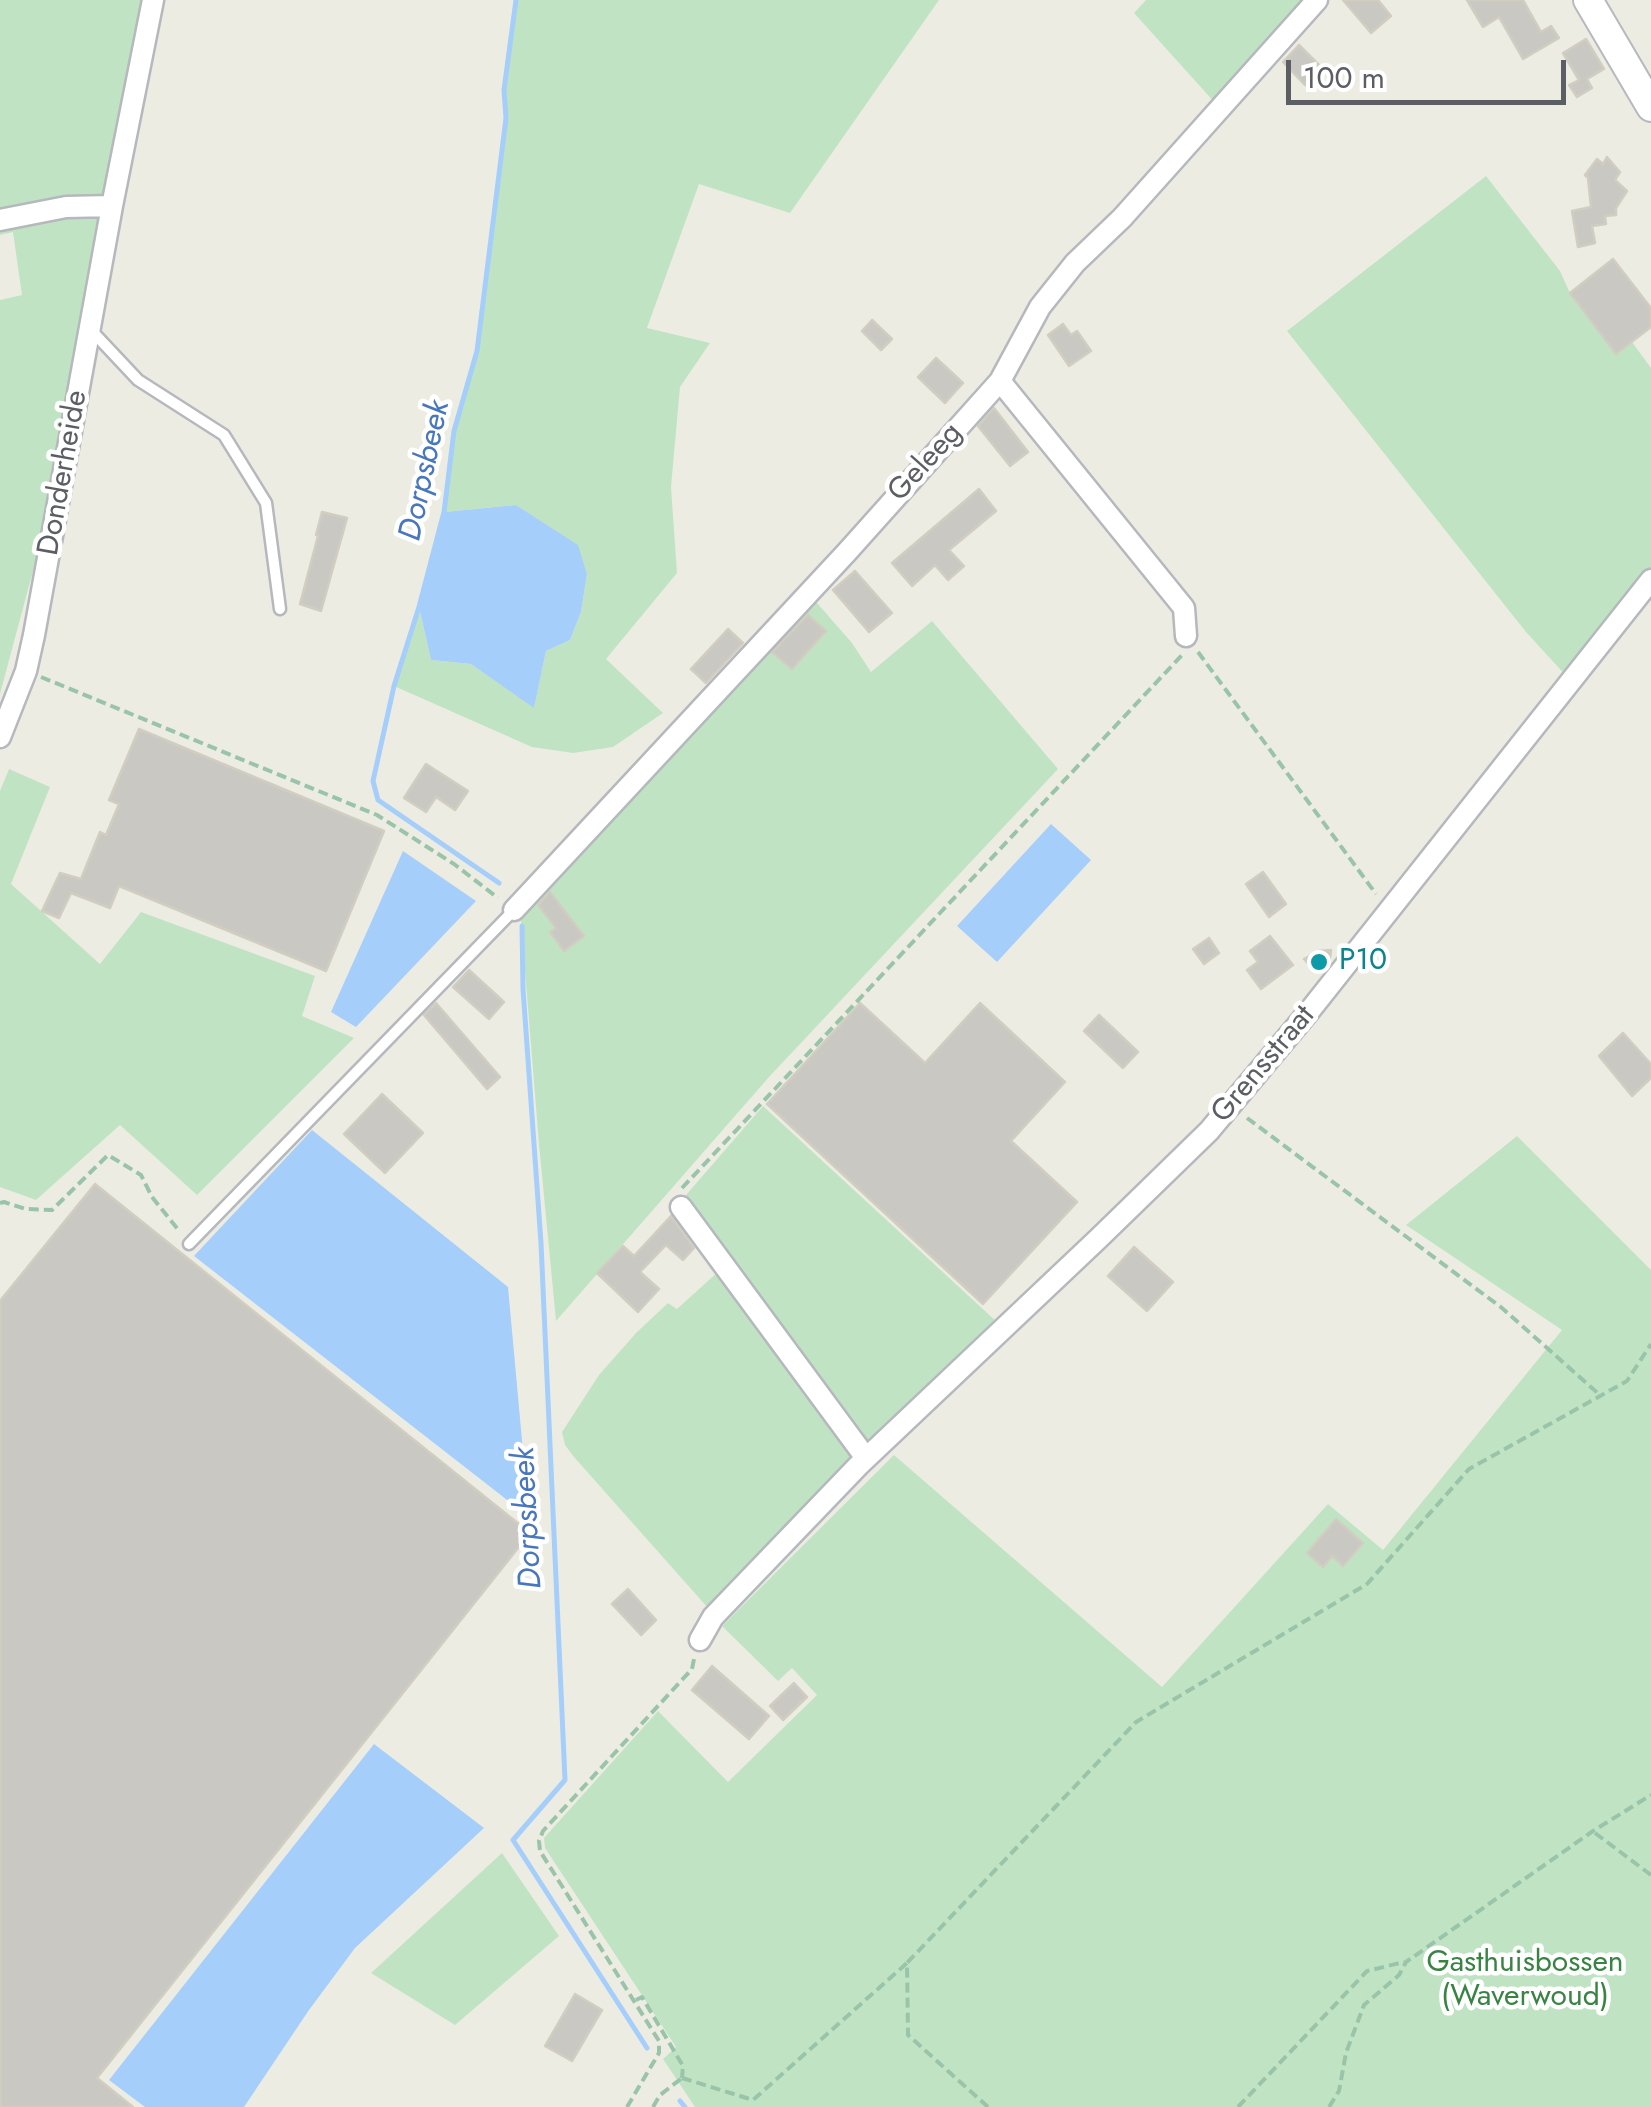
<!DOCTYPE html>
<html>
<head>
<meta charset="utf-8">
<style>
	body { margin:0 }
	#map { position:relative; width:1651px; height:2107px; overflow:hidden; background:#edece3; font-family:Jost,sans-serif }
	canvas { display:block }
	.scale { position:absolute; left:1286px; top:60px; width:280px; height:45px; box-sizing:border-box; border:5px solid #5b5e63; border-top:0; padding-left:12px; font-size:30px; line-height:35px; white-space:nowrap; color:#5b5e63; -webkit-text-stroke:8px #fff; paint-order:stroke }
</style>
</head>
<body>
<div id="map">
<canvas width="1651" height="2107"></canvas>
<div class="scale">100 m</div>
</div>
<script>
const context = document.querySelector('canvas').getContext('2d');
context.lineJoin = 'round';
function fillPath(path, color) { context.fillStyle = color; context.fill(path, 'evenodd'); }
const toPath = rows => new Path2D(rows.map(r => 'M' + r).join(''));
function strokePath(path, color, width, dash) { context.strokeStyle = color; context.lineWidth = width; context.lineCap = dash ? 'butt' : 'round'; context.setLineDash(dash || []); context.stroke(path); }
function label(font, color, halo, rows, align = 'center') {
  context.font = font + ' Jost,sans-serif'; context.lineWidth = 9; context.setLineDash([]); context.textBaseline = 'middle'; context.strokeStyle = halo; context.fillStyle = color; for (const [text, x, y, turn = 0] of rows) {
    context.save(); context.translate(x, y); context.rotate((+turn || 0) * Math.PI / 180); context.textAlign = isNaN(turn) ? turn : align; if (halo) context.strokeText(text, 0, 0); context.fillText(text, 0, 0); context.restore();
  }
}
fillPath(toPath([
	[0,0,141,0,49,511,0,694,0,300,22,295,13,232,0,235],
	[516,0,939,0,790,213,699,184,647,328,710,343,680,387,671,487,677,573,606,659,663,713,613,747,573,753,532,747,394,686,419,607,431,660,471,664,534,707,546,651,570,640,581,612,587,574,577,545,516,505,444,512,454,431,477,351,506,118,504,90],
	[1146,0,1308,0,1216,104,1134,13],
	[1486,176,1560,271,1570,293,1616,353,1632,342,1651,368,1651,576,1569,679,1526,632,1287,331],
	[810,595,852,643,871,672,932,621,1058,769,769,1077,556,1321,539,1144,520,909],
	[9,769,50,787,11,884,100,964,141,912,315,976,302,1016,354,1038,197,1195,120,1125,36,1200,0,1187,0,791],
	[763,1106,998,1323,864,1444,686,1195],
	[1517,1136,1651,1270,1651,2107,695,2107,663,2059,676,2047,545,1848,544,1838,658,1711,728,1782,817,1695,792,1668,778,1681,722,1626,894,1455,1162,1687,1328,1504,1383,1550,1562,1330,1406,1225],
	[720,1270,855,1457,708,1608,574,1457,565,1445,562,1432,599,1375,636,1333,668,1303,677,1309],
	[502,1853,559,1936,455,2025,371,1973]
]), '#c0e4c3');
fillPath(toPath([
	[516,505,578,545,587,574,581,612,570,640,546,651,534,708,471,664,431,660,419,607,444,512],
	[1051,824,1091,860,997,962,957,926],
	[403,851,476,901,356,1027,331,1012],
	[312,1130,508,1287,529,1517,194,1256],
	[374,1744,484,1828,355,1948,309,2010,244,2107,145,2107,109,2080]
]), '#a5cefb');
strokePath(toPath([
	[499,883,378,800,373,781,394,686,419,607,444,512,454,431,477,351,506,118,504,90,516,0],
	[522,926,523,989,541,1243,565,1780,513,1840,647,2048],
	[680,2101,685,2107]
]), '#a5cefb', 5);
const building = toPath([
	[1343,0,1378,0,1391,16,1371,33,1343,0],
	[1467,0,1523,0,1541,32,1551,26,1559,38,1523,59,1499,17,1483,27,1467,0],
	[1586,39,1604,69,1587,79,1592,88,1577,97,1569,85,1579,80,1563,53,1586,39],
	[1299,45,1322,68,1305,85,1283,62,1299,45],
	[1607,157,1620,172,1615,180,1627,191,1616,208,1616,215,1605,216,1606,224,1592,226,1595,243,1578,247,1572,211,1591,207,1588,178,1585,175,1597,159,1603,164,1607,157],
	[1613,259,1651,308,1651,327,1616,354,1570,293,1613,259],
	[872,320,892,339,881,350,862,331,872,320],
	[1063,324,1071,335,1077,331,1091,351,1069,366,1048,335,1063,324],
	[936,358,963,383,945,403,918,377,936,358],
	[994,408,1028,452,1010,466,978,426,994,408],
	[979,489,996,511,949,550,964,566,948,580,935,565,912,586,892,563,979,489],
	[322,512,347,518,321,611,300,604,318,536,316,535,322,512],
	[855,571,892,613,869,632,833,590,855,571],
	[808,615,826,631,792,669,772,652,808,615],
	[728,629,743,643,706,683,691,669,728,629],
	[139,729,384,831,326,971,119,886,110,908,71,893,59,918,42,911,60,873,81,879,100,832,106,835,119,804,109,800,139,729],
	[426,764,468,791,455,810,436,797,426,812,404,798,426,764],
	[1263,872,1286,904,1269,917,1246,884,1263,872],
	[550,892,584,936,564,951,550,932,556,928,538,905,550,892],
	[1270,936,1293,965,1261,989,1247,970,1258,962,1250,951,1270,936],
	[1209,938,1219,953,1204,964,1193,949,1209,938],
	[1331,950,1329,965,1316,972,1304,959,1319,951,1331,950],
	[469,970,504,1002,489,1019,453,987,469,970],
	[436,1003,500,1077,487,1089,424,1015,436,1003],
	[860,1003,925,1063,980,1003,1065,1082,1011,1141,1077,1202,983,1304,767,1104,860,1003],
	[1099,1015,1138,1052,1123,1068,1084,1031,1099,1015],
	[1623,1033,1651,1064,1651,1078,1632,1096,1599,1056,1623,1033],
	[382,1094,423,1133,385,1173,344,1134,382,1094],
	[95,1184,530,1533,97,2078,133,2107,0,2107,0,1301,95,1184],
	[671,1216,694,1248,683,1260,666,1245,640,1272,659,1289,638,1312,597,1273,623,1246,634,1256,671,1216],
	[1134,1247,1173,1282,1147,1311,1108,1276,1134,1247],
	[1336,1519,1363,1543,1343,1566,1332,1556,1323,1567,1307,1553,1336,1519],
	[628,1589,656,1620,641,1635,612,1604,628,1589],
	[712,1666,769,1716,749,1739,692,1690,712,1666],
	[794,1683,807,1697,783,1720,770,1706,794,1683],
	[575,1994,602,2010,572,2061,545,2046,575,1994]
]);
fillPath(building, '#cac8c2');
strokePath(building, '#d1cec1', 2.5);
const lane = toPath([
	[91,330,138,380,224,435,266,503,280,609],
	[189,1244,514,910]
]);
const street = toPath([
	[0,220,66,207,112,206],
	[1000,381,1184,608,1186,636],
	[0,737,26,671,34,635,112,206,153,0],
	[514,910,847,552,1000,381,1040,307,1075,263,1122,218,1317,0],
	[681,1207,866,1458],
	[700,1640,713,1617,858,1466,1099,1238,1209,1131,1311,1009,1651,580]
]);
const secondary = toPath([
	[1588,0,1651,107]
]);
strokePath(lane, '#b5b8bc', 15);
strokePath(street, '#b5b8bc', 25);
strokePath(secondary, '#b6b9be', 32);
strokePath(toPath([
	[1198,652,1376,894],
	[41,677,377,815,454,864,498,898],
	[1247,1118,1502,1308,1601,1396],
	[682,1188,1182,655],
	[0,1203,4,1202,26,1209,52,1210,108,1155,141,1175,152,1197,180,1232],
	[1595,1833,1651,1875],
	[636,2000,642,1997,683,2066,682,2078],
	[682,2078,753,2100,907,1963],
	[627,2107,659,2053,659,2041,540,1851,539,1841,543,1831,692,1669,694,1659],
	[653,2107,660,2095,682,2078],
	[988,2107,908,2035,907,1963,1136,1722,1367,1584,1469,1469,1627,1381,1651,1344],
	[1238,2107,1367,1971,1404,1962],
	[1329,2107,1339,2091,1346,2053,1364,2005,1399,1975,1406,1962,1593,1831,1651,1795]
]), '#9ac4aa', 4, [10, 5]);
strokePath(lane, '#fff', 10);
strokePath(street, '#fff', 20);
strokePath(secondary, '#fff', 28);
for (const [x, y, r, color] of [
	[1319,962,10,"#0f9aa8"]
]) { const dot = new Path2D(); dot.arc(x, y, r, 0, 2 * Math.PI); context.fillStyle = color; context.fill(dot); strokePath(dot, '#fff', 4); }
label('30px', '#5b5e63', '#fff', [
	["Geleeg",926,463,-48],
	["Donderheide",64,473,-80],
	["Grensstraat",1264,1065,-50]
]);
label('30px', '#0d838f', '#fff', [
	["P10",1339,962]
], 'left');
label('30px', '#398443', '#fff', [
	["Gasthuisbossen",1525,1964],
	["(Waverwoud)",1525,1998]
]);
label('italic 32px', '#4977bd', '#fff', [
	["Dorpsbeek",426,471,-78],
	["Dorpsbeek",529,1518,-93]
]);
</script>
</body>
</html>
